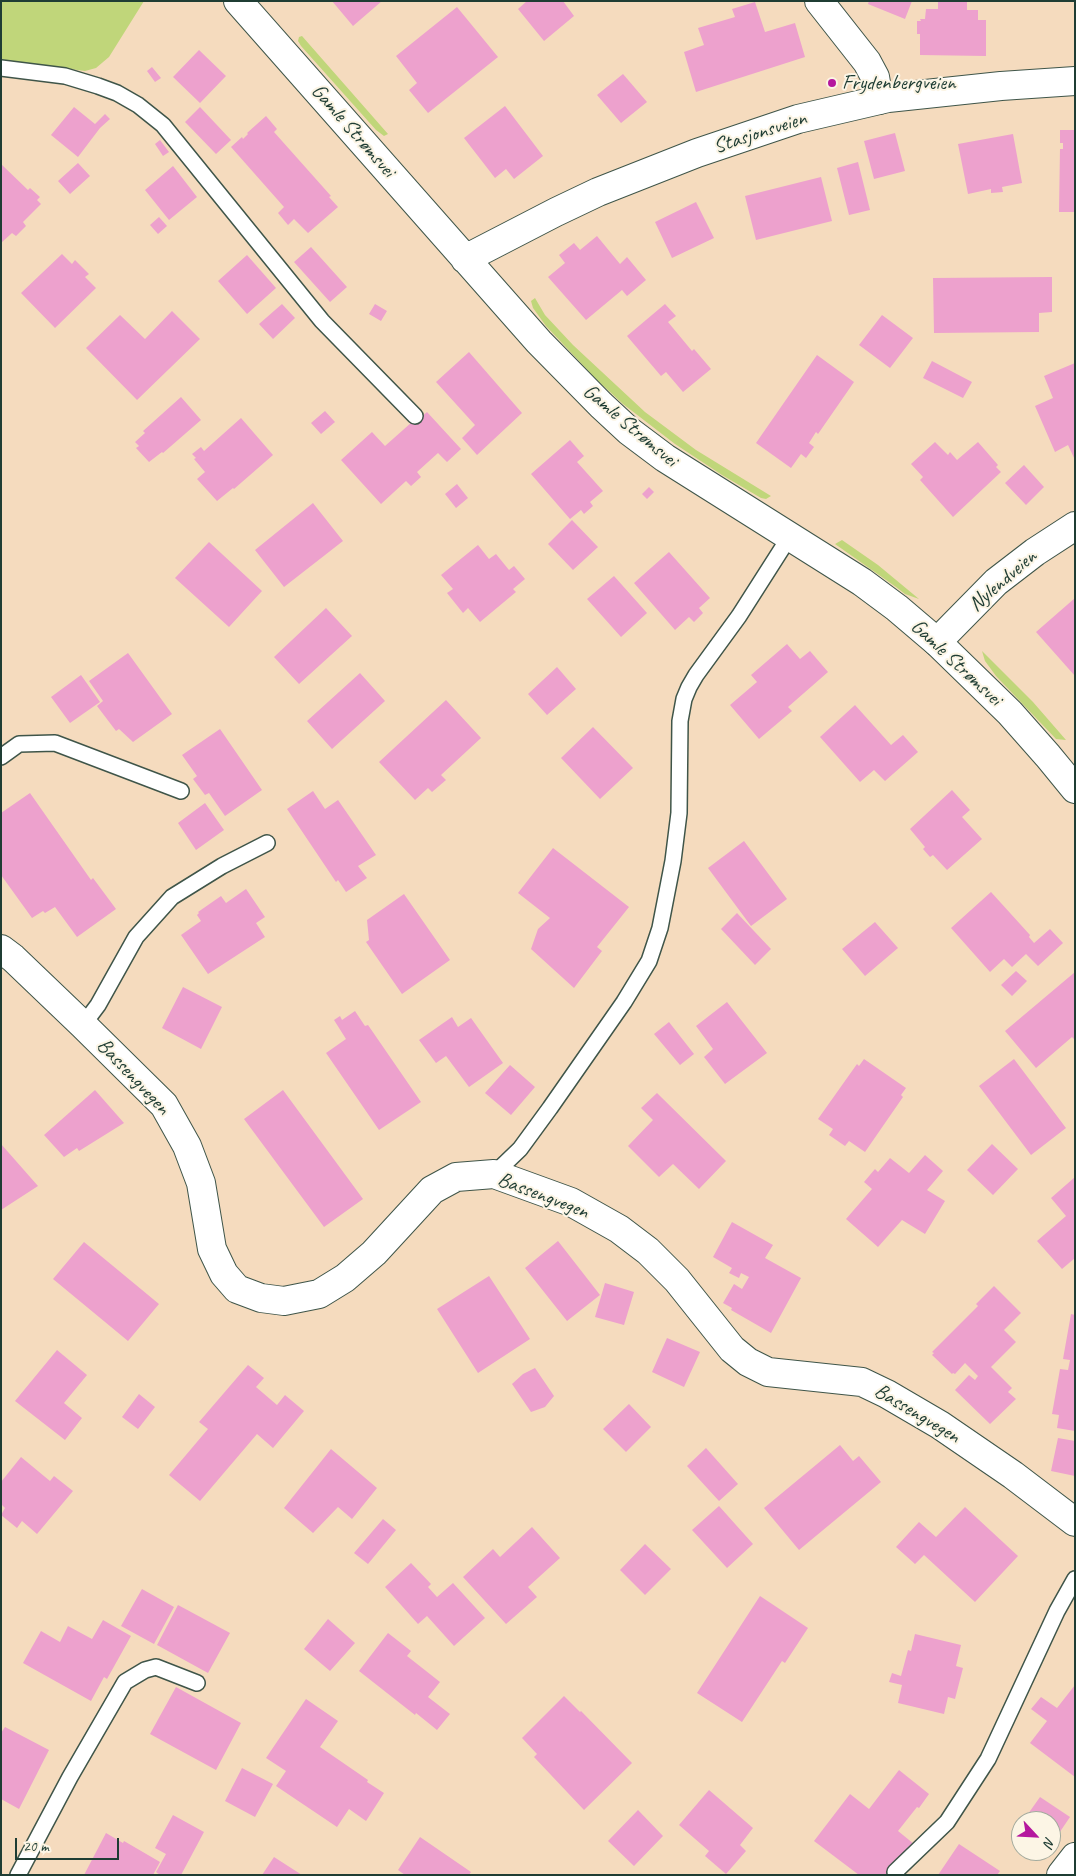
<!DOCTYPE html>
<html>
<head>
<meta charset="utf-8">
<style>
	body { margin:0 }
	#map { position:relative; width:1076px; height:1876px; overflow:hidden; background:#f5dbbe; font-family:Caveat,sans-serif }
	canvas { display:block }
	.frame { position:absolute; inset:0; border:2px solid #1f3d34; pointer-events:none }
	.north { position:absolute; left:1011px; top:1811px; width:50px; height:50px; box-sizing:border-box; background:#fcf5e5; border:1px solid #a4ab9e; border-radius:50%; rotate:115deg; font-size:14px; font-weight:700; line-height:20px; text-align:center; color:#1f3d34 }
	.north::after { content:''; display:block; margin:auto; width:18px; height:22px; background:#b5179e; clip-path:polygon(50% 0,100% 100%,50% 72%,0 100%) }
	.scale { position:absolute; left:15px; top:1838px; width:104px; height:22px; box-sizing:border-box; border:2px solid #1f3d34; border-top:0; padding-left:6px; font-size:15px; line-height:18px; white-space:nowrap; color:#1f3d34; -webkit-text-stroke:4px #fcf5e5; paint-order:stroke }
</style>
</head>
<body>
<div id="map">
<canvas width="1076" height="1876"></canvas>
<div class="frame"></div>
<div class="north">N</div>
<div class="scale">20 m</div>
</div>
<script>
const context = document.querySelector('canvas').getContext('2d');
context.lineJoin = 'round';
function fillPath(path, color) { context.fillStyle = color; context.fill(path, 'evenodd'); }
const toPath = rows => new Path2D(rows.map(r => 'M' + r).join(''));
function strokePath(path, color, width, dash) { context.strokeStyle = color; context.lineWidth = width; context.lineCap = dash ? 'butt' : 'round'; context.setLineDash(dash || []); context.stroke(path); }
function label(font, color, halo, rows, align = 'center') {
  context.font = font + ' Caveat,sans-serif'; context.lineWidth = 4; context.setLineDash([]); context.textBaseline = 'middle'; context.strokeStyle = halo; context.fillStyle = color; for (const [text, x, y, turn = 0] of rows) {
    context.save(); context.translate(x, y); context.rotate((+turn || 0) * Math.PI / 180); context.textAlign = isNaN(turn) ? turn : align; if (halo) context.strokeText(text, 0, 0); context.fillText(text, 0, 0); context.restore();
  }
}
fillPath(toPath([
	[1,1,144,1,109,57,96,68,85,71,1,60],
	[302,36,388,134,384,136,376,130,301,46,298,41,299,37],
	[535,298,545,315,573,345,645,412,696,450,771,496,766,499,761,498,722,475,675,444,623,404,596,379,546,326,533,308,531,301],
	[842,540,878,565,919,599,905,594,896,587,835,544],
	[982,651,1033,702,1066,740,1056,739,996,676,985,661]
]), '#c0d67a');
fillPath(toPath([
	[332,1,382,1,353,26],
	[527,1,563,1,574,16,544,41,518,9],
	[869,1,912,1,905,19,868,4],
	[938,1,967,1,967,10,978,10,978,20,986,20,986,56,920,55,920,34,917,34,917,21,921,21,920,19,925,19,926,9,938,9],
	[755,2,765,32,795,23,805,57,696,92,684,52,704,45,698,28,735,17,732,9],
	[457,7,498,57,428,113,409,90,417,83,396,56],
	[199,50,226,76,200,103,173,77],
	[152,67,161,78,155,82,147,71],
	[623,74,647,102,621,123,597,95],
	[505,106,543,156,514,179,506,169,495,178,464,138],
	[74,107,95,124,105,114,110,119,100,128,78,157,51,135],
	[200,107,231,140,216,154,185,122],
	[266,116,277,129,274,132,331,196,329,197,338,207,308,233,294,219,288,225,278,213,284,207,231,147,242,137,243,139,248,134,247,133],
	[1060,130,1075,130,1075,212,1059,212,1060,149,1063,149,1063,143,1060,143],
	[895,133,905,171,874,179,864,141],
	[1013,134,1022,183,1002,187,1003,192,991,193,991,189,968,194,958,144],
	[160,140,169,152,163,156,155,144],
	[858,162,870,210,849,215,837,168],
	[78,163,90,176,70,194,58,181],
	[1,164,28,190,30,188,40,197,37,200,41,204,23,222,26,226,16,236,12,233,1,243],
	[173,166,197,197,169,220,145,190],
	[821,177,832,221,756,240,745,196],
	[696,202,714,238,672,258,655,222],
	[159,217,167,226,158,234,150,225],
	[597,236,620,264,627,257,646,280,627,296,622,290,586,320,548,277,565,263,559,255,574,243,580,250],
	[311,247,347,287,330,302,294,262],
	[62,254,72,264,75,260,89,274,85,277,96,288,55,328,21,293],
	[247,255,276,288,247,314,218,281],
	[1052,277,1052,312,1039,313,1039,332,934,333,933,278],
	[282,304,295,318,273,339,259,324],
	[375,304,387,311,381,321,369,314],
	[665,304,676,316,668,322,692,351,694,349,711,369,683,392,666,372,661,376,627,336],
	[172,311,200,339,137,400,86,348,120,315,145,339],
	[882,315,913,338,890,368,859,345],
	[469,352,522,413,477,455,462,438,475,425,436,382],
	[817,355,854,382,818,434,816,432,809,443,814,447,806,458,801,454,791,468,756,443],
	[932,361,972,382,963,398,923,378],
	[1075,363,1075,460,1068,445,1055,452,1035,406,1053,398,1044,376],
	[181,397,201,420,163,453,162,452,149,462,136,448,139,446,135,442,145,433,143,431],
	[325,411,335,422,321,434,311,423],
	[427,412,461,449,447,462,438,453,417,472,421,477,411,486,406,481,381,504,341,460,372,432,385,446,412,422,414,423],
	[241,418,273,455,234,489,233,488,217,501,197,479,205,472,194,459,196,458,192,454,201,447,204,451],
	[570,440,584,456,577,462,603,491,590,502,593,506,584,514,581,510,570,519,531,474],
	[935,442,948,455,950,452,957,460,978,442,998,465,996,467,1001,472,953,517,920,480,923,477,911,464],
	[1024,465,1044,487,1026,505,1005,483],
	[457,484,468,498,456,508,445,494],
	[649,487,654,492,647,499,642,494],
	[313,503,343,541,284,587,255,550],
	[572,520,598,547,573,570,548,544],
	[209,542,262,591,229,627,175,578],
	[478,545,489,559,496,554,509,570,514,566,525,579,513,589,516,592,480,622,468,608,463,613,447,593,453,589,441,575],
	[669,552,710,598,699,608,703,613,694,622,689,617,675,630,634,583],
	[614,576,647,613,621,637,587,599],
	[1075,598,1075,676,1036,632],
	[326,608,352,636,299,684,274,657],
	[787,644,800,659,810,651,828,672,788,707,792,711,759,739,730,705,757,682,751,675],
	[128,653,172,714,133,742,119,729,116,731,97,706,103,701,89,681],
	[557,667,576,689,547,715,528,694],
	[360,673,385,701,332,749,307,721],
	[81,675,100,702,70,723,51,697],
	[446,700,481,738,441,775,446,780,432,792,428,788,415,800,379,762],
	[855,705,891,745,903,735,918,752,885,781,874,770,860,782,820,737],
	[593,727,633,768,600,799,561,758],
	[220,729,262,790,225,816,209,793,205,795,193,779,197,776,182,755],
	[952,790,970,810,962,817,982,839,947,870,933,855,930,857,923,849,925,847,910,829],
	[313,791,325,809,338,800,376,855,358,866,367,878,346,892,338,880,336,882,287,809],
	[30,793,91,880,93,878,116,909,77,937,55,907,45,913,43,911,32,918,1,875,1,813],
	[205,803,224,830,196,850,178,823],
	[744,841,787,899,751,926,708,868],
	[553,848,629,907,597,947,602,951,574,988,531,949,538,929,550,918,518,893],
	[246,889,265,917,256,923,265,937,208,974,181,935,201,921,197,915,199,913,198,912,221,896,226,903],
	[991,892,1030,935,1029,937,1034,943,1050,929,1063,943,1038,966,1026,954,1012,967,1004,959,990,972,951,928],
	[404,894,450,960,402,994,366,942,369,940,367,920],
	[737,913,771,949,755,965,721,929],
	[875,922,898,948,865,976,842,949],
	[1016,971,1027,981,1012,996,1001,985],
	[1075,972,1075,1040,1072,1037,1036,1068,1005,1031],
	[183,987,222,1007,201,1049,162,1028],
	[727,1002,767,1053,725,1084,704,1057,713,1049,696,1026],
	[355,1011,365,1026,368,1025,421,1102,379,1130,326,1053,346,1039,334,1020,340,1016,342,1020],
	[452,1017,458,1027,471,1018,503,1063,469,1087,446,1056,436,1063,419,1040],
	[669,1022,694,1054,680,1065,654,1034],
	[864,1059,906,1088,901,1095,903,1097,865,1152,849,1141,845,1146,829,1135,833,1129,818,1119,857,1064,859,1066],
	[1014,1059,1066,1128,1031,1155,979,1086],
	[510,1065,535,1087,511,1115,485,1093],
	[95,1090,124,1123,79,1151,77,1148,64,1157,44,1135],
	[283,1090,363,1199,324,1227,244,1119],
	[657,1093,726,1161,699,1189,673,1164,659,1177,628,1146,653,1120,641,1108],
	[1,1144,38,1186,1,1210],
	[992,1144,1018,1169,993,1195,967,1170],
	[925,1155,943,1171,927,1190,945,1201,925,1234,902,1220,878,1247,846,1219,872,1189,864,1182,875,1169,878,1172,890,1158,909,1173],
	[1075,1177,1075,1258,1062,1269,1037,1241,1066,1216,1051,1198],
	[732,1222,773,1245,765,1258,801,1278,771,1333,731,1310,732,1308,723,1303,734,1284,742,1289,749,1277,741,1273,739,1278,729,1273,732,1268,713,1257],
	[558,1241,600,1295,567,1321,525,1268],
	[84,1242,159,1304,128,1341,53,1279],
	[489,1276,530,1339,478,1373,437,1309],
	[605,1283,634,1292,624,1325,595,1317],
	[994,1286,1021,1313,1004,1330,1016,1342,991,1367,1012,1388,1008,1392,1016,1399,990,1424,955,1390,969,1375,975,1380,978,1376,965,1363,955,1374,953,1373,952,1374,932,1355,934,1353,932,1352,978,1306,976,1304],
	[1071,1314,1075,1315,1075,1431,1057,1428,1059,1415,1052,1414,1060,1369,1068,1370,1070,1360,1063,1359],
	[667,1338,700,1352,684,1387,652,1372],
	[57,1350,87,1375,64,1403,82,1418,65,1440,15,1401],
	[248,1365,264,1378,256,1387,277,1405,285,1395,304,1411,273,1448,257,1434,200,1501,169,1475,208,1429,199,1422],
	[535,1368,554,1396,545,1407,531,1412,512,1384,523,1374],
	[139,1394,155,1407,138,1429,122,1417],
	[629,1404,651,1427,626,1452,603,1429],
	[1058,1438,1075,1441,1075,1476,1051,1471],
	[840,1445,853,1461,859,1456,881,1482,799,1550,764,1508],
	[706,1448,738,1484,719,1501,687,1466],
	[331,1449,377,1488,352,1519,338,1507,313,1533,284,1508],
	[21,1457,50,1481,54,1476,73,1491,37,1534,22,1521,17,1528,1,1515,5,1508,1,1504,1,1482],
	[719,1506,753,1544,727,1568,692,1530],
	[965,1507,1018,1556,975,1602,924,1555,915,1564,896,1547,919,1522,936,1537],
	[383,1519,396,1530,368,1564,354,1553],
	[532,1527,560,1558,528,1587,537,1597,506,1624,463,1577,493,1549,500,1557],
	[645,1544,671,1569,645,1595,620,1570],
	[411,1563,431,1584,428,1587,437,1597,453,1583,485,1618,454,1646,427,1616,418,1624,385,1587],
	[142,1589,174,1607,154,1644,121,1626],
	[760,1596,808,1628,785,1663,782,1661,742,1722,697,1693],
	[178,1605,230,1633,208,1673,157,1645],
	[328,1619,355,1643,330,1671,304,1649],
	[103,1620,131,1636,107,1679,104,1677,91,1701,23,1663,41,1631,60,1642,68,1626,92,1639],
	[388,1633,411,1651,407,1656,440,1682,428,1697,450,1714,437,1730,416,1713,415,1715,359,1671],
	[915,1634,961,1645,956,1666,963,1668,955,1699,948,1697,944,1714,898,1703,902,1685,889,1682,892,1673,901,1676,908,1650,911,1651],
	[1075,1685,1075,1777,1030,1743,1047,1721,1031,1709,1041,1697,1057,1708],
	[176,1687,241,1723,216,1770,150,1734],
	[564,1696,580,1712,581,1711,632,1763,584,1810,534,1757,537,1754,522,1738],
	[306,1699,338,1721,320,1747,368,1780,367,1782,384,1793,366,1821,349,1809,337,1827,276,1786,286,1771,266,1758],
	[5,1727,49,1750,19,1809,1,1799,1,1733],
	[242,1768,273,1784,255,1817,225,1801],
	[899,1770,929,1794,919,1808,917,1807,898,1831,914,1844,890,1875,859,1875,814,1841,850,1794,869,1809],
	[709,1790,753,1828,740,1845,746,1851,726,1874,705,1856,709,1851,679,1825],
	[1040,1797,1070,1817,1051,1845,1051,1821,1023,1821],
	[638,1810,663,1836,634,1866,608,1841],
	[173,1815,204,1832,181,1875,160,1875,156,1872,166,1854,155,1848],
	[106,1833,123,1843,124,1841,160,1862,153,1875,84,1875],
	[420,1837,471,1872,469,1875,405,1875,398,1870],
	[959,1844,1000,1871,997,1875,938,1875],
	[274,1857,302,1875,262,1875]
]), '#eda1cd');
const service = toPath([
	[1,68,65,76,98,86,117,93,138,105,163,125,322,321,415,416],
	[1,757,19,744,55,743,181,791],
	[83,1025,98,1005,136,937,172,897,222,866,267,843],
	[494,1174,520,1149,550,1108,624,1002,649,961,660,928,673,861,679,813,680,721,684,699,689,687,696,675,739,616,790,536],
	[895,1872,947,1822,988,1759,1057,1611,1075,1579],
	[18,1875,70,1777,125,1682,145,1670,156,1667,197,1683]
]);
const minor = toPath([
	[819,1,867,62,875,77,879,100],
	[937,642,996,582,1035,552,1075,526],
	[1,949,13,958,83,1025,164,1105,187,1146,201,1183,212,1249,224,1274,237,1289,261,1298,284,1301,319,1294,345,1278,374,1253,432,1190,456,1177,494,1174,571,1202,619,1229,648,1251,677,1280,732,1349,748,1362,768,1372,862,1382,887,1394,940,1425,1013,1475,1075,1522],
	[1061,1875,1075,1857]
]);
const secondary = toPath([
	[238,1,539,342,601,405,629,431,665,458,862,582,897,608,937,642,1010,713,1048,756,1075,789],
	[465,259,556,212,598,192,697,153,798,119,888,98,1001,86,1075,81]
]);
strokePath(service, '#3f5549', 18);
strokePath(minor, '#3f5549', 30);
strokePath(secondary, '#3f5549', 30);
strokePath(service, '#fff', 15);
strokePath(minor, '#fff', 28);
strokePath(secondary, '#fff', 28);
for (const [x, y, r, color] of [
	[832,83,5,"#b5179e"]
]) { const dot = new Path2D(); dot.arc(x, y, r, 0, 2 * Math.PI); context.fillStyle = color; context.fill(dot); strokePath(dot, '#fcf5e5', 2); }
label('21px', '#1f3d34', '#fcf5e5', [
	["Frydenbergveien",842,83]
], 'left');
label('21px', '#1f3d34', '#fcf5e5', [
	["Gamle Strømsvei",353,131,49],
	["Stasjonsveien",760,133,-18],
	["Gamle Strømsvei",630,426,40],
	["Nylendveien",1003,581,-41],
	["Gamle Strømsvei",956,663,43],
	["Bassengvegen",133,1077,47],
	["Bassengvegen",543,1196,21],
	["Bassengvegen",917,1414,31]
]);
</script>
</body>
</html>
